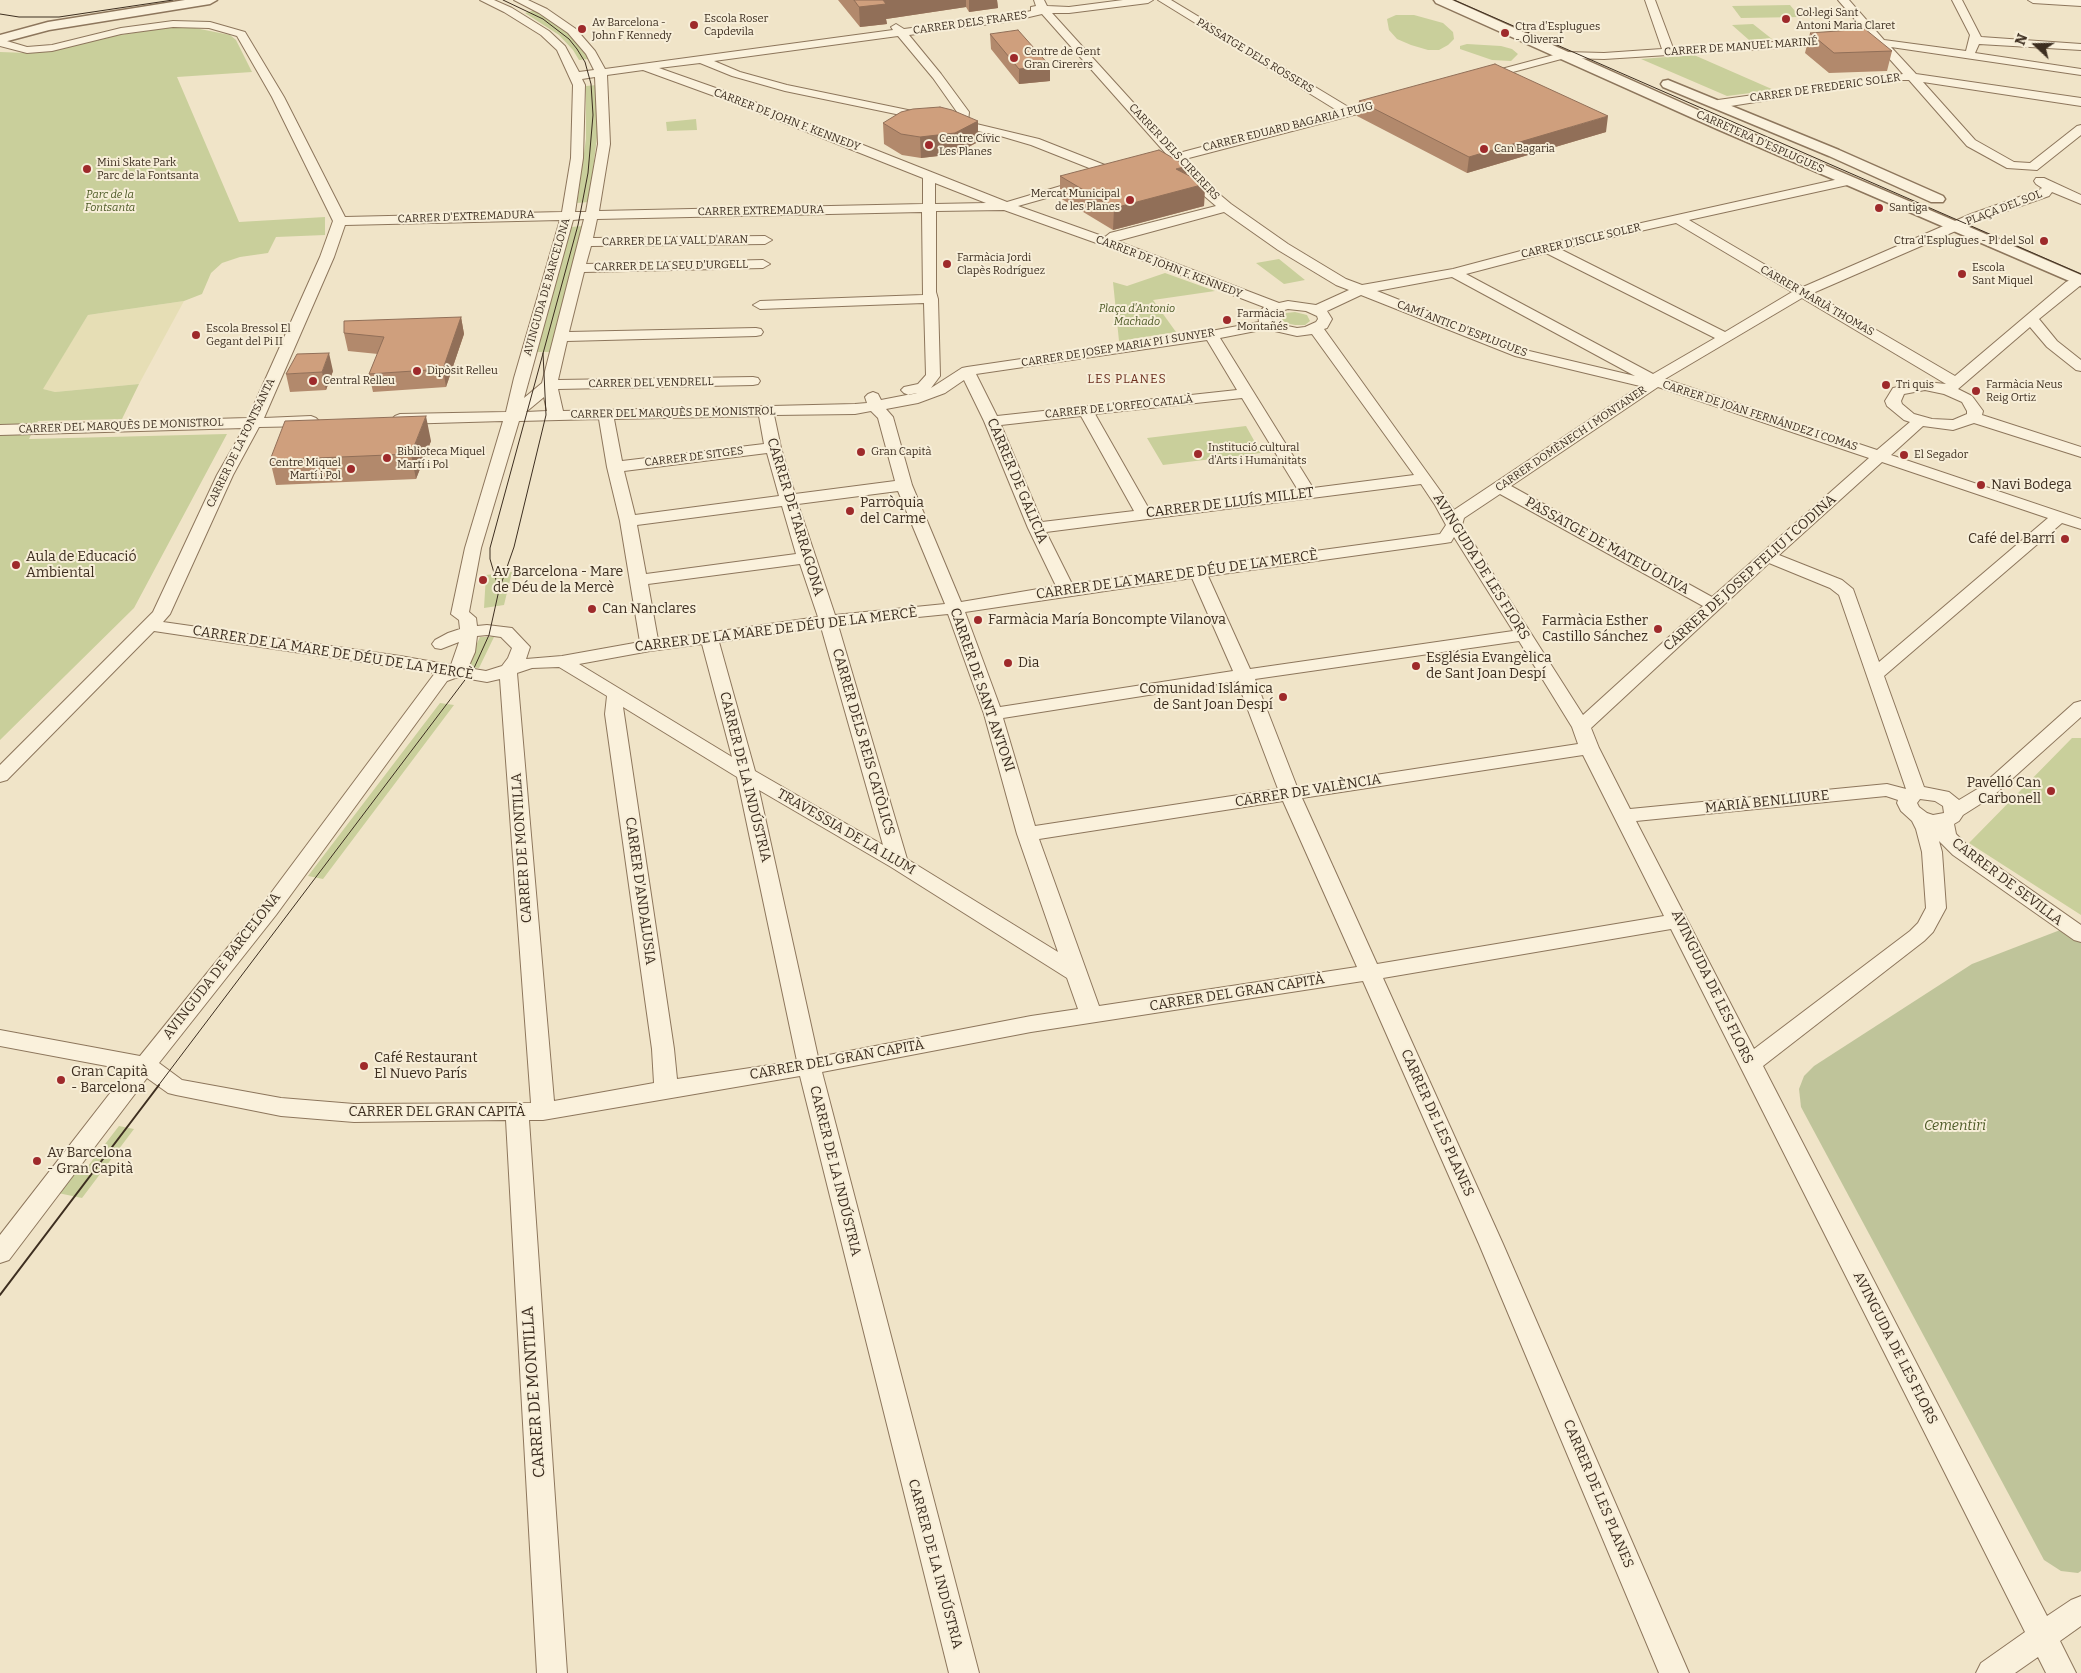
<!DOCTYPE html>
<html>
<head>
<meta charset="utf-8">
<style>
	body { margin:0 }
	#map { position:relative; width:2081px; height:1673px; overflow:hidden; background:#f0e4c8; font-family:Bitter,serif }
	canvas { display:block }
	.north { position:absolute; left:2011px; top:20px; width:50px; height:50px; -webkit-text-stroke:4px #f7eed8; paint-order:stroke; rotate:291deg; font-size:14px; font-weight:700; line-height:20px; text-align:center; color:#3d2e20 }
	.north::after { content:''; display:block; margin:auto; width:18px; height:22px; background:#3d2e20; clip-path:polygon(50% 0,100% 100%,50% 72%,0 100%) }
</style>
</head>
<body>
<div id="map">
<canvas width="2081" height="1673"></canvas>
<div class="north">N</div>
</div>
<script>
const context = document.querySelector('canvas').getContext('2d');
context.lineJoin = 'round';
function fillPath(path, color) { context.fillStyle = color; context.fill(path, 'evenodd'); }
const toPath = rows => new Path2D(rows.map(r => 'M' + r).join(''));
function strokePath(path, color, width, dash) { context.strokeStyle = color; context.lineWidth = width; context.lineCap = dash ? 'butt' : 'round'; context.setLineDash(dash || []); context.stroke(path); }
function label(font, color, halo, rows, align = 'center') {
  context.font = font + ' Bitter,serif'; context.lineWidth = 4; context.setLineDash([]); context.textBaseline = 'middle'; context.strokeStyle = halo; context.fillStyle = color; for (const [text, x, y, turn = 0] of rows) {
    context.save(); context.translate(x, y); context.rotate((+turn || 0) * Math.PI / 180); context.textAlign = isNaN(turn) ? turn : align; if (halo) context.strokeText(text, 0, 0); context.fillText(text, 0, 0); context.restore();
  }
}
fillPath(toPath([
	[184,301,139,384,55,392,42,389,88,315]
]), '#e6deb5');
fillPath(toPath([
	[1790,5,1800,17,1741,18,1732,6],
	[535,10,571,35,589,59,579,60,573,50,559,35,525,13],
	[1396,15,1414,15,1443,23,1453,32,1454,39,1448,45,1439,50,1428,50,1411,45,1397,39,1389,30,1387,19],
	[1753,24,1772,39,1749,40,1732,25],
	[165,28,195,28,230,35,236,40,252,72,177,77,239,222,325,217,325,235,276,237,268,253,240,257,222,263,211,273,202,294,184,301,88,315,43,389,55,392,139,384,122,419,38,421,29,439,227,434,134,608,0,740,0,52,28,53,52,51,114,36],
	[1467,44,1501,46,1512,49,1518,54,1511,61,1492,60,1460,49,1460,46],
	[1693,55,1694,55,1774,90,1727,96,1641,59],
	[597,85,597,137,589,202,577,203,586,139,586,86],
	[696,119,697,130,667,131,666,122],
	[583,226,550,352,537,352,571,227],
	[1279,259,1305,280,1284,284,1256,263],
	[1165,273,1215,291,1153,300,1176,332,1119,341,1113,282,1127,286],
	[1295,312,1307,315,1310,321,1305,325,1295,325,1286,323,1281,319,1286,313],
	[1246,426,1261,453,1163,465,1147,438],
	[512,572,504,605,484,608,486,575],
	[480,637,494,637,479,668,466,667],
	[440,703,454,705,323,879,308,876],
	[2072,738,2081,738,2081,915,1969,843],
	[119,1126,134,1129,82,1198,58,1193,80,1165,88,1166]
]), '#c9cf9b');
fillPath(toPath([
	[2068,927,2081,938,2081,1571,2078,1573,2061,1571,2044,1560,1801,1107,1799,1089,1804,1076,1814,1066,1972,964]
]), '#bfc49a');
const minor = toPath([
	[480,0,494,0,512,8,549,31,565,46,579,72,594,70,586,54,568,33,539,13,514,0,528,0,547,9,576,29,595,51,605,69,893,30,891,27,896,24,904,29,1012,15,1031,11,1031,7,1036,6,1034,0,1044,0,1047,6,1069,7,1123,0,1153,0,1148,3,1069,13,1052,13,1179,153,1338,111,1158,0,1171,0,1350,108,1384,99,1390,103,1388,106,1185,159,1212,188,1231,204,1288,244,1346,279,1362,285,1453,269,1547,244,1848,177,1852,178,1854,181,1852,184,1689,220,1803,287,1971,214,2039,190,2042,188,2036,184,2034,181,2036,178,2044,178,2081,195,2081,204,2052,192,2049,196,1981,220,1813,293,1955,376,2066,282,2081,275,2081,285,2039,319,2057,341,2081,360,2081,371,2076,370,2047,347,2030,327,1958,389,1972,396,1983,411,1982,415,2081,447,2081,457,1974,423,1953,430,1923,426,1891,455,2081,519,2081,529,2062,523,1884,676,1924,787,1949,792,1959,800,1979,788,2074,703,2081,701,2081,717,1993,796,1963,815,1959,821,1954,824,1956,834,1967,845,2081,925,2081,942,2074,940,1953,855,1939,841,1942,852,1946,908,1933,932,1924,941,1763,1066,2047,1616,2071,1600,2081,1596,2081,1626,2060,1641,2076,1673,2046,1673,2038,1657,2015,1673,1976,1673,1981,1663,2025,1632,1671,929,1383,978,1503,1244,1689,1673,1659,1673,1479,1244,1363,981,1031,1032,822,1072,979,1673,949,1673,800,1076,543,1120,529,1120,567,1673,537,1673,506,1120,354,1122,281,1116,176,1095,168,1093,147,1078,9,1260,0,1263,0,1235,128,1070,0,1046,0,1030,140,1056,262,905,435,673,154,631,7,780,0,782,0,765,153,612,217,475,244,428,0,435,0,425,248,418,320,257,333,221,272,97,237,36,209,28,173,27,121,34,52,51,27,53,0,46,0,39,27,47,52,45,121,28,173,21,210,22,245,32,284,97,345,217,562,212,571,158,573,85,557,50,541,35,504,12,480,0],
	[1042,14,1168,156,1143,162,1141,165,1143,168,1147,169,1174,162,1202,194,1216,206,1110,233,1105,237,1018,206,1089,186,1091,183,1089,180,1081,180,1007,202,747,99,659,68,700,63,732,76,785,91,997,135,1031,145,1112,177,1120,177,1122,174,1120,171,1039,139,968,122,969,112,941,74,909,35,1012,21,1042,14],
	[898,36,933,78,957,112,956,120,787,85,740,72,714,61,898,36],
	[643,70,739,105,923,178,923,204,599,211,610,144,607,75,643,70],
	[595,77,598,144,586,212,575,212,583,158,585,85,582,79,595,77],
	[935,183,986,203,935,204,935,183],
	[1004,210,1102,245,1264,307,1258,314,1259,322,1211,331,967,367,962,368,931,388,940,376,938,299,936,292,936,211,1004,210],
	[922,212,923,295,760,301,753,305,760,309,924,303,926,375,918,384,904,387,901,390,904,393,909,395,917,393,881,400,878,394,873,392,868,394,865,397,867,403,855,404,563,411,558,389,753,385,758,384,760,381,758,378,753,377,558,380,567,341,756,336,761,335,763,332,761,329,756,328,569,332,584,272,763,268,770,264,763,260,586,264,591,246,765,244,772,240,765,236,593,238,597,219,922,212],
	[1224,212,1278,250,1336,285,1349,290,1316,305,1288,301,1279,303,1117,241,1224,212],
	[584,219,542,383,524,398,573,220,584,219],
	[560,220,514,378,506,412,400,414,395,416,392,419,395,422,400,424,503,421,465,548,451,614,459,620,460,629,448,633,435,640,432,644,435,648,441,649,459,642,451,665,400,656,163,622,170,614,233,475,259,427,311,426,316,424,319,421,316,418,311,416,264,418,334,257,345,225,560,220],
	[1676,223,1792,292,1725,332,1560,249,1676,223],
	[1546,253,1715,338,1653,374,1466,274,1546,253],
	[1452,277,1635,376,1525,350,1377,291,1452,277],
	[1361,295,1515,356,1640,386,1454,510,1324,329,1327,328,1332,319,1327,311,1361,295],
	[1802,298,1946,384,1925,382,1893,388,1885,401,1887,406,1904,420,1910,422,1877,450,1665,379,1802,298],
	[1288,309,1306,311,1317,316,1318,319,1316,322,1305,327,1297,328,1278,324,1271,319,1274,313,1288,309],
	[1266,329,1297,336,1312,334,1414,475,1313,488,1220,338,1266,329],
	[1207,340,1237,390,997,416,976,374,1207,340],
	[964,380,984,421,1028,528,1056,586,961,602,912,485,893,417,886,409,918,403,945,393,964,380],
	[1658,387,1869,458,1712,597,1511,486,1658,387],
	[1925,390,1944,394,1962,402,1967,411,1967,414,1953,420,1932,419,1914,414,1902,404,1901,401,1904,394,1925,390],
	[544,397,547,411,526,412,544,397],
	[1242,398,1298,490,1149,509,1095,414,1242,398],
	[871,411,878,418,895,481,795,494,781,448,774,415,855,414,871,411],
	[759,416,764,444,622,461,614,419,759,416],
	[1081,416,1134,511,1042,522,1001,425,1081,416],
	[599,419,607,467,620,521,640,642,562,656,526,659,530,647,512,628,487,625,477,626,476,618,469,612,481,548,519,421,599,419],
	[767,453,779,496,635,515,624,471,767,453],
	[1882,462,2048,518,1879,662,1853,589,1842,580,1779,555,1882,462],
	[1421,484,1435,505,1446,525,1440,534,1072,584,1046,532,1421,484],
	[898,491,945,604,835,615,798,504,898,491],
	[1500,494,1703,606,1583,715,1462,525,1464,518,1500,494],
	[782,506,796,554,646,574,637,525,782,506],
	[1454,537,1513,631,1250,669,1208,576,1445,543,1451,542,1454,537],
	[1769,563,1830,588,1839,595,1906,789,1887,784,1630,809,1599,748,1591,728,1769,563],
	[800,564,818,617,658,640,648,584,800,564],
	[1192,578,1233,671,1000,707,965,612,1192,578],
	[948,614,984,714,1017,834,1058,952,907,859,838,625,948,614],
	[821,627,883,845,755,771,719,642,821,627],
	[487,635,501,637,512,648,508,658,502,666,486,671,468,668,475,652,477,636,487,635],
	[1519,641,1572,727,1578,744,1297,787,1255,679,1519,641],
	[702,644,732,757,579,664,650,651,702,644],
	[559,667,607,696,605,714,652,1049,654,1083,554,1101,517,673,532,668,559,667],
	[458,677,487,682,500,679,531,1103,354,1104,281,1098,182,1080,159,1063,276,915,447,681,458,677],
	[1237,681,1278,789,1035,826,1003,718,1237,681],
	[623,707,737,777,797,1061,677,1079,674,1049,623,707],
	[1583,755,1664,916,1377,964,1302,798,1583,755],
	[759,790,891,867,1067,978,1078,1009,1031,1016,818,1057,759,790],
	[1886,796,1898,800,1897,803,1901,811,1912,821,1916,829,1922,852,1926,908,1918,923,1910,931,1754,1049,1636,821,1886,796],
	[1920,799,1935,801,1943,806,1944,813,1933,815,1927,813,1919,807,1917,803,1920,799],
	[1283,801,1357,967,1099,1006,1039,839,1283,801],
	[1645,0,1655,0,1673,48,1858,37,1871,38,1838,0,1849,0,1884,40,1966,51,1970,35,1952,0,1962,0,1981,37,2081,44,2081,50,1979,44,1975,53,2081,69,2081,75,1891,47,1916,74,2081,98,2081,106,1923,82,1975,140,2014,162,2030,163,2077,126,2081,125,2081,135,2037,170,2007,168,1967,146,1909,80,1894,80,1718,108,1712,104,1718,100,1903,74,1878,46,1858,43,1604,59,1565,58,1483,80,1477,77,1479,75,1565,52,1604,53,1662,49,1645,0],
	[2028,0,2081,0,2081,6,2033,3,2028,0]
]);
const tertiary = toPath([
	[185,0,217,0,210,4,49,30,0,43,0,35,48,22,185,0],
	[1434,0,1452,0,1727,123,2081,275,2081,286,1717,129,1436,3,1434,0],
	[1668,80,1839,150,1943,196,1945,199,1943,202,1931,202,1829,156,1663,87,1661,84,1663,81,1668,80]
]);
strokePath(minor, '#8d765c', 2);
strokePath(tertiary, '#8d765c', 3);
fillPath(minor, '#faf1dc');
fillPath(tertiary, '#faf1dc');
strokePath(toPath([
	[1454,0,2081,274],
	[0,14,19,17,59,17,173,0],
	[499,590,490,559,490,548,578,225,588,173,593,115,591,84,585,62,577,49,569,39,543,19,503,0],
	[158,1086,474,668,489,635,499,590,514,547,546,415,543,353]
]), '#3d2e20', 1);
strokePath(toPath([
	[0,1295,159,1085]
]), '#3d2e20', 2);
fillPath(toPath([
	[838,0,997,0,998,8,969,12,966,7,886,19,887,24,860,27],
	[1810,33,1892,51,1887,71,1829,73,1805,53],
	[990,34,1050,66,1050,81,1019,84,991,49],
	[1359,101,1606,132,1467,173,1357,116],
	[883,123,978,142,955,154,921,158,902,155,884,144],
	[1187,175,1205,184,1204,206,1113,230,1060,198,1060,176],
	[461,317,464,334,446,387,373,392,369,374,378,354,348,351,344,333],
	[333,371,326,390,290,392,286,374],
	[431,441,416,479,276,485,270,460]
]), '#b2896c');
fillPath(toPath([
	[882,0,966,0,966,7,886,19,887,24,860,27,859,7],
	[969,0,997,0,998,8,969,12],
	[1050,66,1050,81,1019,84,1019,69],
	[1608,116,1606,132,1467,173,1469,157],
	[978,121,978,142,955,154,921,158,920,137],
	[1187,166,1186,187,1176,169],
	[1205,184,1204,206,1113,230,1114,208],
	[461,317,464,334,446,387,443,369],
	[329,353,333,371,326,390,322,372],
	[426,416,431,441,416,479,411,454]
]), '#916f58');
const building = toPath([
	[854,0,883,0,886,4,859,7,854,0],
	[1865,29,1892,51,1834,53,1810,33,1865,29],
	[1018,30,1050,66,1019,69,990,34,1018,30],
	[1495,64,1608,116,1469,157,1359,101,1495,64],
	[940,107,952,110,978,121,955,133,920,137,901,134,883,123,901,112,913,109,940,107],
	[1159,150,1187,166,1176,169,1205,184,1114,208,1060,176,1159,150],
	[461,317,443,369,369,374,384,337,344,333,344,321,461,317],
	[329,353,322,372,286,374,297,354,329,353],
	[426,416,411,454,270,460,285,421,426,416]
]);
fillPath(building, '#cf9f7d');
strokePath(building, '#916f58', 1);
for (const [x, y, r, color] of [
	[1786,19,5,"#9e2a2b"],
	[694,25,5,"#9e2a2b"],
	[582,29,5,"#9e2a2b"],
	[1505,33,5,"#9e2a2b"],
	[1014,58,5,"#9e2a2b"],
	[929,145,5,"#9e2a2b"],
	[1484,149,5,"#9e2a2b"],
	[87,169,5,"#9e2a2b"],
	[1130,200,5,"#9e2a2b"],
	[1879,208,5,"#9e2a2b"],
	[2044,241,5,"#9e2a2b"],
	[947,264,5,"#9e2a2b"],
	[1962,274,5,"#9e2a2b"],
	[1227,320,5,"#9e2a2b"],
	[196,335,5,"#9e2a2b"],
	[417,371,5,"#9e2a2b"],
	[313,381,5,"#9e2a2b"],
	[1886,385,5,"#9e2a2b"],
	[1976,391,5,"#9e2a2b"],
	[861,452,5,"#9e2a2b"],
	[1198,454,5,"#9e2a2b"],
	[1904,455,5,"#9e2a2b"],
	[387,458,5,"#9e2a2b"],
	[351,469,5,"#9e2a2b"],
	[1981,485,5,"#9e2a2b"],
	[850,511,5,"#9e2a2b"],
	[2065,539,5,"#9e2a2b"],
	[16,565,5,"#9e2a2b"],
	[483,580,5,"#9e2a2b"],
	[592,609,5,"#9e2a2b"],
	[978,620,5,"#9e2a2b"],
	[1658,629,5,"#9e2a2b"],
	[1008,663,5,"#9e2a2b"],
	[1416,666,5,"#9e2a2b"],
	[1283,697,5,"#9e2a2b"],
	[2051,791,5,"#9e2a2b"],
	[364,1066,5,"#9e2a2b"],
	[61,1080,5,"#9e2a2b"],
	[37,1161,5,"#9e2a2b"]
]) { const dot = new Path2D(); dot.arc(x, y, r, 0, 2 * Math.PI); context.fillStyle = color; context.fill(dot); strokePath(dot, '#f7eed8', 2); }
label('11px', '#3d2e20', '#f7eed8', [
	["Col·legi Sant",1796,13],
	["Antoni Maria Claret",1796,26],
	["Escola Roser",704,19],
	["Capdevila",704,32],
	["Av Barcelona -",592,23],
	["John F Kennedy",592,36],
	["Ctra d'Esplugues",1515,27],
	["- Oliverar",1515,40],
	["Centre de Gent",1024,52],
	["Gran Cirerers",1024,65],
	["Centre Cívic",939,139],
	["Les Planes",939,152],
	["Can Bagaria",1494,149],
	["Mini Skate Park",97,163],
	["Parc de la Fontsanta",97,176],
	["Mercat Municipal",1120,194,"right"],
	["de les Planes",1120,207,"right"],
	["Santiga",1889,208],
	["Ctra d'Esplugues - Pl del Sol",2034,241,"right"],
	["Farmàcia Jordi",957,258],
	["Clapès Rodríguez",957,271],
	["Escola",1972,268],
	["Sant Miquel",1972,281],
	["Farmàcia",1237,314],
	["Montañés",1237,327],
	["Escola Bressol El",206,329],
	["Gegant del Pi II",206,342],
	["Dipòsit Relleu",427,371],
	["Central Relleu",323,381],
	["Tri quis",1896,385],
	["Farmàcia Neus",1986,385],
	["Reig Ortiz",1986,398],
	["Institució cultural",1208,448],
	["d'Arts i Humanitats",1208,461],
	["Biblioteca Miquel",397,452],
	["Martí i Pol",397,465],
	["Gran Capità",871,452],
	["El Segador",1914,455],
	["Centre Miquel",341,463,"right"],
	["Martí i Pol",341,476,"right"]
], 'left');
label('11px', '#3d2e20', '#f7eed8', [
	["CARRER DELS FRARES",970,23,-8],
	["CARRER DE MANUEL MARINÉ",1741,47,-4],
	["PASSATGE DELS ROSSERS",1255,56,31],
	["CARRER DE FREDERIC SOLER",1825,88,-8],
	["CARRER DE JOHN F. KENNEDY",787,120,21],
	["CARRER EDUARD BAGARIA I PUIG",1288,127,-14],
	["CARRETERA D'ESPLUGUES",1760,142,24],
	["CARRER DELS CIRERERS",1174,152,47],
	["PLAÇA DEL SOL",2004,208,-21],
	["CARRER EXTREMADURA",761,211,-1],
	["CARRER D'EXTREMADURA",466,217,-2],
	["CARRER DE LA VALL D'ARAN",675,241,-1],
	["CARRER D'ISCLE SOLER",1581,241,-13],
	["CARRER DE LA SEU D'URGELL",671,266,-1],
	["CARRER DE JOHN F. KENNEDY",1169,267,21],
	["AVINGUDA DE BARCELONA",547,287,-74],
	["CARRER MARIÀ THOMAS",1817,301,30],
	["CAMÍ ANTIC D'ESPLUGUES",1462,329,21],
	["CARRER DE JOSEP MARIA PI I SUNYER",1118,348,-9],
	["CARRER DEL VENDRELL",651,383,-1],
	["CARRER DE L'ORFEO CATALÀ",1119,407,-6],
	["CARRER DEL MARQUÈS DE MONISTROL",673,413,-1],
	["CARRER DE JOAN FERNÁNDEZ I COMAS",1760,416,18],
	["CARRER DEL MARQUÈS DE MONISTROL",121,426,-2],
	["CARRER DOMÈNECH I MONTANER",1571,439,-34],
	["CARRER DE LA FONTSANTA",241,443,-64],
	["CARRER DE SITGES",694,457,-7]
]);
label('italic 11px', '#4d5a26', '#f7eed8', [
	["Parc de la",110,195],
	["Fontsanta",110,208],
	["Plaça d'Antonio",1137,309],
	["Machado",1137,322]
]);
context.letterSpacing = '1px';
label('12px', '#6b2e1e', '#f7eed8', [
	["LES PLANES",1127,380]
]);
context.letterSpacing = '0px';
label('14px', '#3d2e20', '#f7eed8', [
	["CARRER DE GALICIA",1017,481,67],
	["CARRER DE LLUÍS MILLET",1230,503,-7],
	["CARRER DE TARRAGONA",795,517,73],
	["PASSATGE DE MATEU OLIVA",1607,546,29],
	["AVINGUDA DE LES FLORS",1481,567,58],
	["CARRER DE JOSEP FELIU I CODINA",1750,573,-42],
	["CARRER DE LA MARE DE DÉU DE LA MERCÈ",1177,575,-8],
	["CARRER DE LA MARE DE DÉU DE LA MERCÈ",776,630,-7],
	["CARRER DE LA MARE DE DÉU DE LA MERCÈ",333,653,9],
	["CARRER DE SANT ANTONI",982,690,71],
	["CARRER DELS REIS CATÒLICS",863,742,74],
	["CARRER DE LA INDÚSTRIA",745,777,76],
	["CARRER DE VALÈNCIA",1308,791,-9],
	["MARIÀ BENLLIURE",1767,802,-6],
	["TRAVESSIA DE LA LLUM",846,832,30],
	["CARRER DE MONTILLA",522,848,-94],
	["CARRER DE SEVILLA",2007,882,37],
	["CARRER D'ANDALUSIA",640,891,82],
	["AVINGUDA DE BARCELONA",222,966,-52],
	["AVINGUDA DE LES FLORS",1712,987,64],
	["CARRER DEL GRAN CAPITÀ",1237,993,-9],
	["CARRER DEL GRAN CAPITÀ",837,1060,-10],
	["CARRER DEL GRAN CAPITÀ",437,1112],
	["CARRER DE LES PLANES",1437,1123,66],
	["CARRER DE LA INDÚSTRIA",835,1171,76],
	["AVINGUDA DE LES FLORS",1895,1348,63],
	["CARRER DE LES PLANES",1598,1494,67],
	["CARRER DE LA INDÚSTRIA",935,1564,75]
]);
label('14px', '#3d2e20', '#f7eed8', [
	["Navi Bodega",1991,485],
	["Parròquia",860,503],
	["del Carme",860,519],
	["Café del Barrí",2055,539,"right"],
	["Aula de Educació",26,557],
	["Ambiental",26,573],
	["Av Barcelona - Mare",493,572],
	["de Déu de la Mercè",493,588],
	["Can Nanclares",602,609],
	["Farmàcia María Boncompte Vilanova",988,620],
	["Farmàcia Esther",1648,621,"right"],
	["Castillo Sánchez",1648,637,"right"],
	["Església Evangèlica",1426,658],
	["de Sant Joan Despí",1426,674],
	["Dia",1018,663],
	["Comunidad Islámica",1273,689,"right"],
	["de Sant Joan Despí",1273,705,"right"],
	["Pavelló Can",2041,783,"right"],
	["Carbonell",2041,799,"right"],
	["Café Restaurant",374,1058],
	["El Nuevo París",374,1074],
	["Gran Capità",71,1072],
	["- Barcelona",71,1088],
	["Av Barcelona",47,1153],
	["- Gran Capità",47,1169]
], 'left');
label('italic 14px', '#4d5a26', '#f7eed8', [
	["Cementiri",1955,1126]
]);
label('16px', '#3d2e20', '#f7eed8', [
	["CARRER DE MONTILLA",534,1392,-94]
]);
</script>
</body>
</html>
